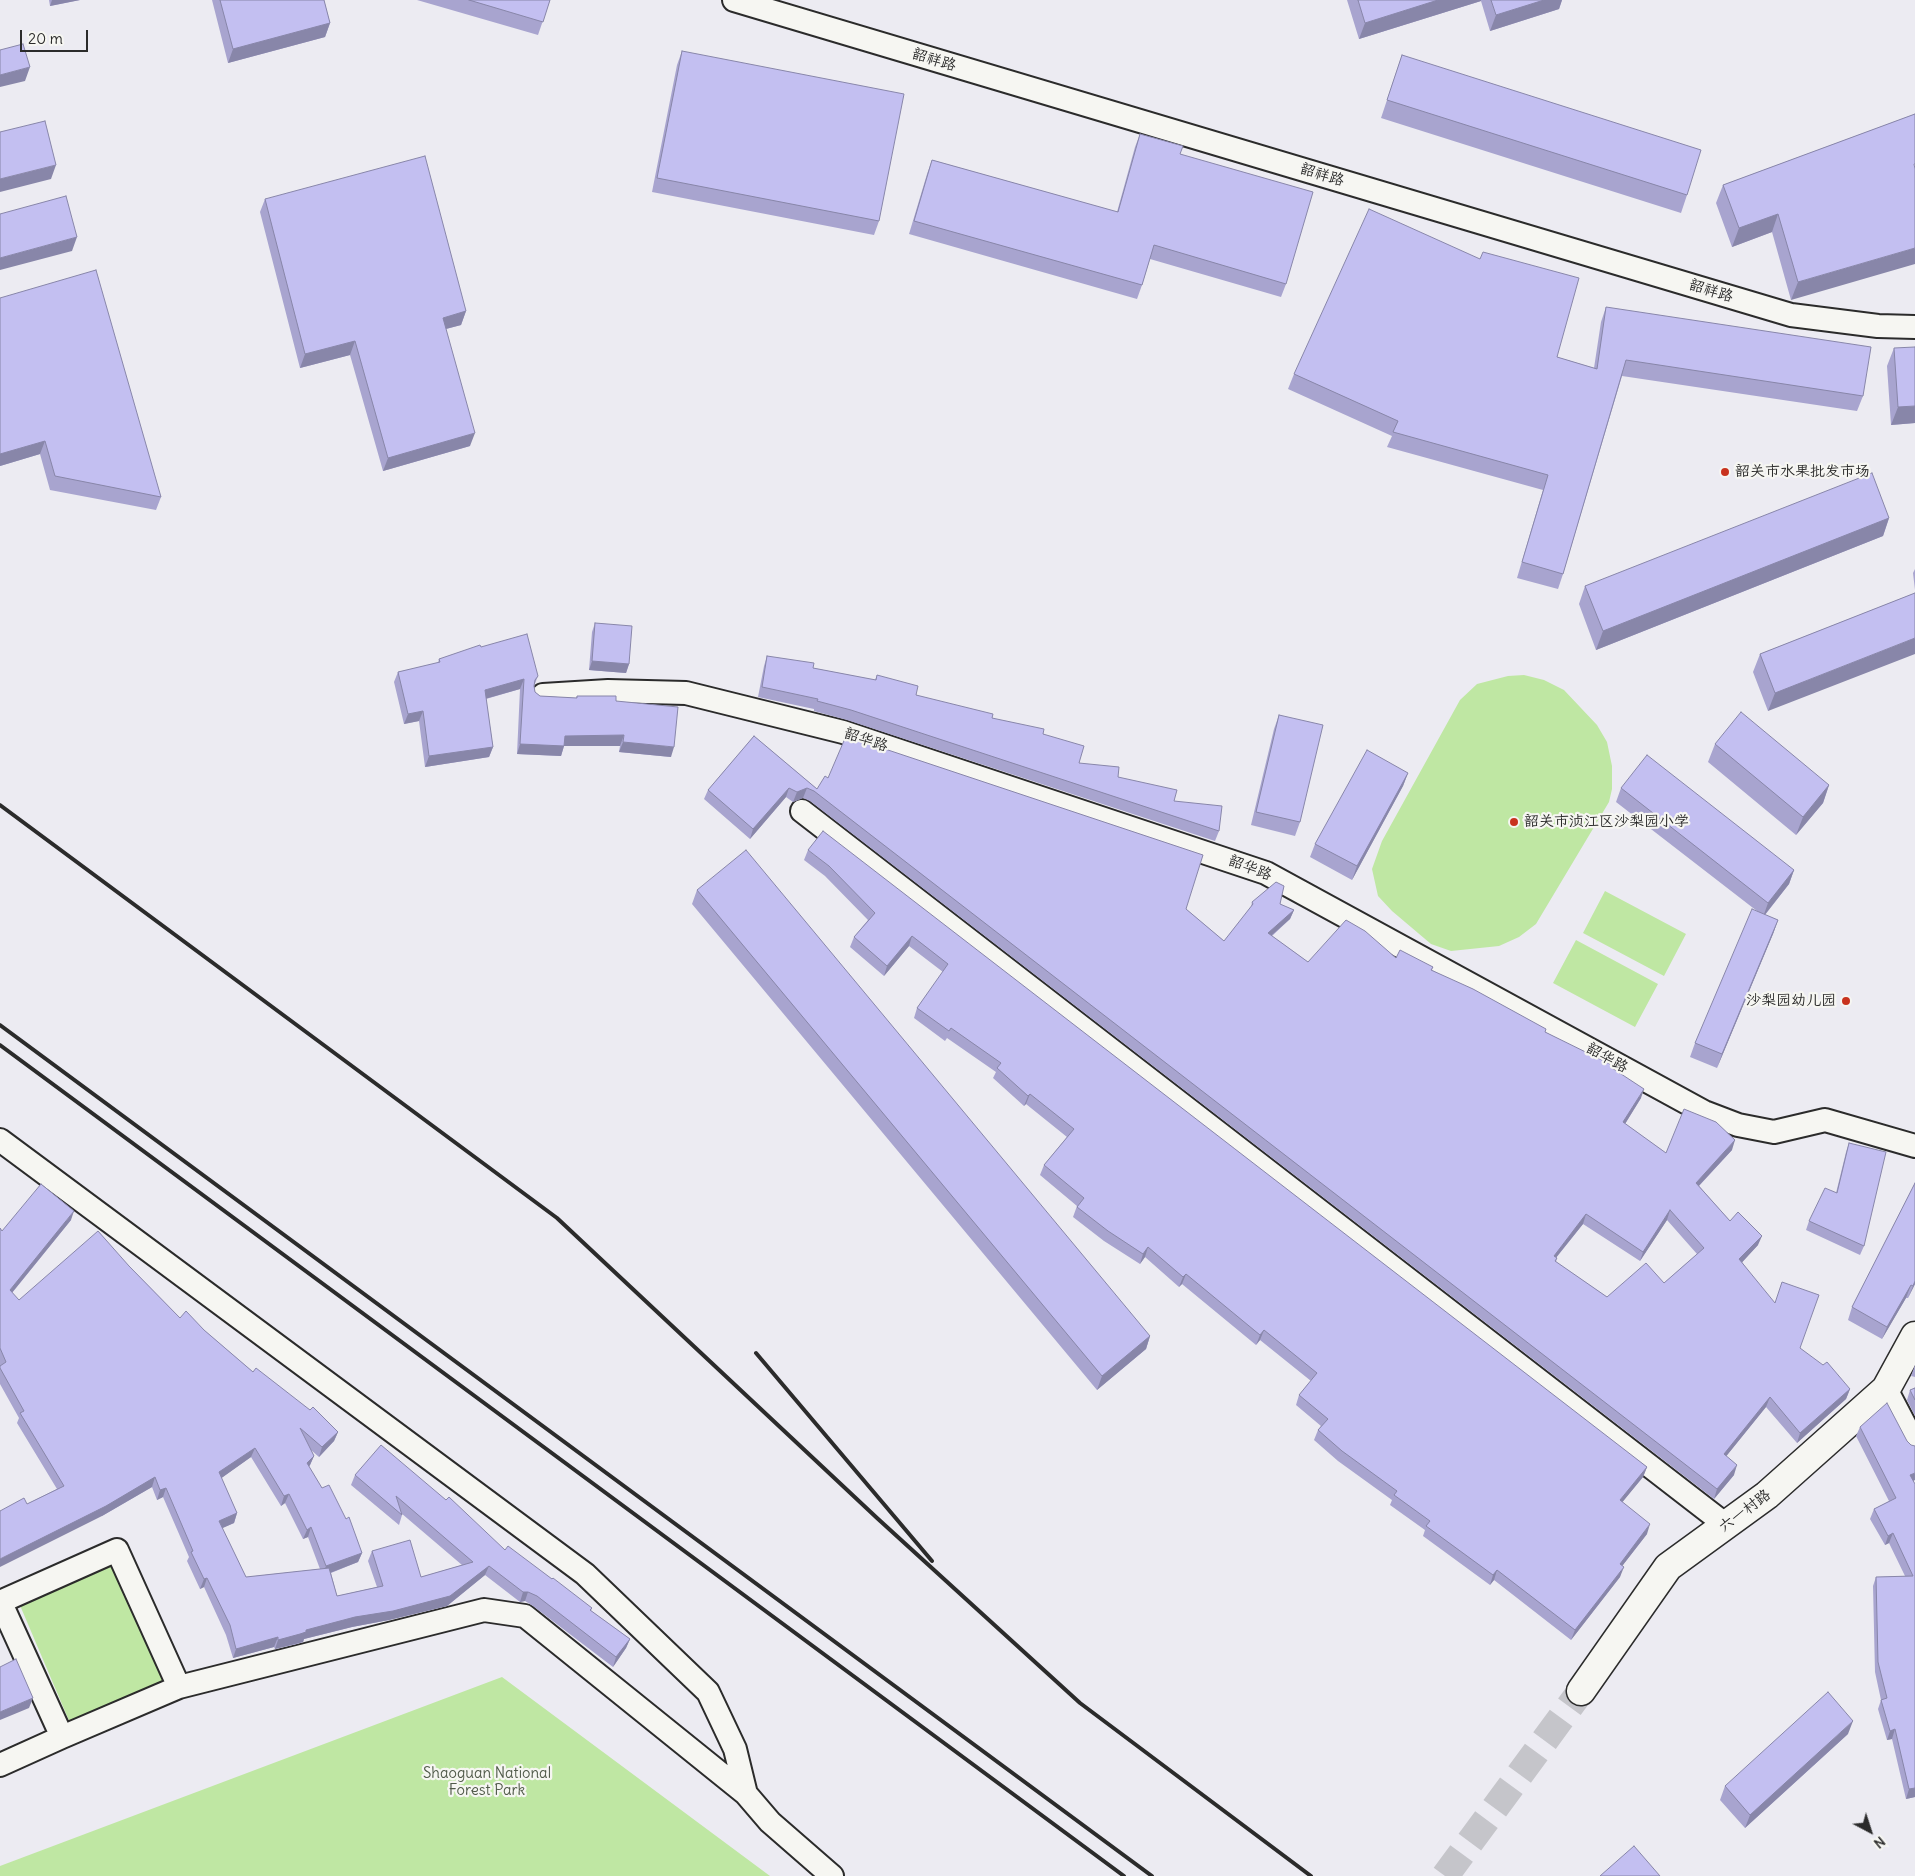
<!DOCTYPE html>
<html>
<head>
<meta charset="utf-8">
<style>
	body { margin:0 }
	#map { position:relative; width:1915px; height:1876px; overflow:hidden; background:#ecebf2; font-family:Delius,sans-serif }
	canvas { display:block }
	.north { position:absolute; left:1845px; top:1806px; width:50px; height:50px; -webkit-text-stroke:4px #f6f6f2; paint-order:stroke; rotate:140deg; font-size:14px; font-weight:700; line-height:20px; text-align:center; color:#2b2b2b }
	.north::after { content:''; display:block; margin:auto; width:18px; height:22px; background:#2b2b2b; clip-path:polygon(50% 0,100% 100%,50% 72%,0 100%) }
	.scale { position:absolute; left:20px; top:30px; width:68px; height:22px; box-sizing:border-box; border:2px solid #2b2b2b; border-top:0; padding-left:6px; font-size:15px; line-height:18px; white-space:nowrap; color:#2b2b2b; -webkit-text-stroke:4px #f6f6f2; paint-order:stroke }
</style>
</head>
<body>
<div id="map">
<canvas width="1915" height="1876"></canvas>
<div class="north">N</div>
<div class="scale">20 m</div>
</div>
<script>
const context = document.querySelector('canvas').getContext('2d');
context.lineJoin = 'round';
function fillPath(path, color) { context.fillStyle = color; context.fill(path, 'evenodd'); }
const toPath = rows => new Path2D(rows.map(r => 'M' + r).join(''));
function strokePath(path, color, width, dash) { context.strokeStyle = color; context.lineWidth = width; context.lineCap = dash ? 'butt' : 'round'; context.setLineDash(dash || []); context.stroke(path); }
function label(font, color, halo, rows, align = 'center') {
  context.font = font + ' Delius,"LXGW WenKai TC",sans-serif'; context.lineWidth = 4.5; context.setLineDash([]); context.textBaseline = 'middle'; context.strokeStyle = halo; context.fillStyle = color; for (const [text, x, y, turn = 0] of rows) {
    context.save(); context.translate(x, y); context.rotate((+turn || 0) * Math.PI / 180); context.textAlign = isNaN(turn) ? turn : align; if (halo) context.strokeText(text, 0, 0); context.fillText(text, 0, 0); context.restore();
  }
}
fillPath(toPath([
	[1524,675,1544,680,1564,690,1597,725,1607,742,1612,766,1612,789,1609,802,1536,924,1519,937,1499,946,1451,951,1431,944,1392,911,1378,896,1372,869,1382,841,1460,700,1477,684,1508,676],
	[1605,891,1686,934,1664,976,1583,933],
	[1576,940,1658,984,1635,1027,1553,983],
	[116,1562,167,1682,70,1723,19,1603],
	[502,1677,770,1876,0,1876,0,1866]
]), '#bfe7a3');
strokePath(toPath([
	[1445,1876,1581,1691]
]), '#c5c5ca', 28, [28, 14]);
const street = toPath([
	[734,0,1791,315,1878,326,1915,327],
	[543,695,608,691,686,693,843,732,1266,873,1704,1112,1738,1125,1774,1132,1825,1120,1915,1146],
	[802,811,1726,1525],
	[0,1140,585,1574,708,1692,735,1749,746,1794,770,1822,832,1876],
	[1886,1389,1915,1444],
	[0,1601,62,1737],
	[0,1602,117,1550,179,1687],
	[0,1765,62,1737,179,1687,484,1610,525,1616,746,1794]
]);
const secondary = toPath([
	[1581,1691,1668,1567,1767,1495,1886,1389,1915,1336]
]);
strokePath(street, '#2b2b2b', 26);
strokePath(secondary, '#2b2b2b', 31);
strokePath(street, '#f6f6f2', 22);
strokePath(secondary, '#f6f6f2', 28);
strokePath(toPath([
	[0,805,557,1218,877,1518,1080,1703,1311,1876],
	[0,1025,1152,1876],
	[0,1045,1124,1876],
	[756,1353,932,1561]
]), '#2b2b2b', 4);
fillPath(toPath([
	[49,0,80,0,50,6],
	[212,0,324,0,330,23,325,37,228,63],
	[417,0,550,0,538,35],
	[1347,0,1562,0,1559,9,1490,31,1481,1,1359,39],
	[682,51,879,221,874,235,652,192,677,65],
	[1402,55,1687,195,1681,213,1381,118],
	[1915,114,1791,300,1772,232,1732,247,1716,203,1723,185],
	[1140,134,1180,154,1286,284,1281,297,1150,259,1142,285,1137,299,909,234,927,174,932,160,1117,212,1135,147],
	[265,199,466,311,461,325,446,329,470,446,383,471,350,355,300,368,260,212],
	[0,298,161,497,156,510,50,490,40,454,0,466],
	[1606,307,1863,396,1857,411,1622,376,1563,574,1558,589,1517,578,1543,490,1387,447,1392,436,1288,389,1294,374,1557,357,1594,368,1601,322],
	[1894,348,1915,423,1891,425,1887,366],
	[1889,518,1883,536,1596,650,1579,604,1585,586],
	[1915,569,1915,590,1913,573],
	[1915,593,1768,711,1753,672,1760,654],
	[595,623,629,664,626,673,589,670,592,632],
	[481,647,538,676,534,686,535,692,540,696,576,698,577,696,616,701,671,757,619,752,620,746,564,746,561,756,517,754,520,689,486,699,493,747,489,757,425,767,419,721,404,724,394,682,398,672,438,663,439,659],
	[767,656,813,668,875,680,877,675,916,695,1043,734,1079,763,1118,777,1174,801,1219,831,1215,841,847,720,814,711,814,709,758,697,764,666],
	[1279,715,1300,822,1295,836,1251,825,1274,729],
	[754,736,817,789,828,778,1186,909,1224,941,1251,907,1252,902,1280,904,1294,910,1290,919,1272,936,1308,962,1396,958,1433,967,1432,970,1613,1069,1641,1098,1625,1124,1666,1153,1732,1150,1699,1186,1730,1221,1758,1245,1742,1262,1800,1348,1850,1389,1846,1399,1797,1443,1766,1407,1726,1456,1734,1475,1714,1499,810,801,803,798,793,802,786,797,750,839,704,799,708,790],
	[1667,1220,1697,1254,1664,1283,1607,1297,1556,1262,1557,1258,1556,1258,1583,1224,1640,1261],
	[1715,744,1829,785,1823,803,1796,835,1708,762],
	[1408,773,1403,786,1352,880,1310,857,1315,844],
	[1621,788,1794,870,1789,884,1765,915,1778,920,1773,934,1717,1068,1690,1057,1695,1043,1757,911,1616,802],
	[808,850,1647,1467,1643,1477,1622,1502,1647,1534,1622,1566,1620,1577,1571,1640,1494,1580,1490,1585,1423,1536,1425,1530,1390,1505,1392,1500,1338,1461,1314,1440,1318,1430,1321,1426,1296,1405,1299,1395,1311,1381,1260,1340,1256,1345,1182,1284,1179,1287,1145,1257,1140,1264,1104,1241,1073,1217,1077,1206,1040,1175,1044,1165,1067,1137,1026,1104,1024,1106,993,1078,996,1072,947,1038,945,1041,914,1018,917,1008,943,972,909,946,884,976,850,947,854,937,868,920,825,876,804,860],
	[697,890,1150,1336,1146,1349,1097,1390,692,904],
	[1849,1143,1864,1246,1860,1255,1806,1230,1809,1221,1836,1193,1846,1152],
	[1915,1183,1915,1284,1908,1298,1906,1298,1882,1339,1848,1320,1852,1307],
	[71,1220,12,1293,19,1300,129,1266,180,1318,204,1330,253,1372,310,1410,338,1432,334,1441,319,1457,311,1450,314,1456,310,1465,309,1467,362,1553,358,1562,331,1573,337,1596,377,1587,368,1561,372,1551,421,1577,462,1565,401,1513,402,1515,399,1525,351,1485,355,1475,505,1550,552,1579,592,1608,591,1611,630,1639,626,1648,613,1667,533,1606,525,1601,520,1602,485,1575,447,1606,389,1620,352,1627,304,1639,303,1642,297,1644,275,1649,274,1647,233,1658,226,1635,204,1587,200,1589,187,1561,189,1557,163,1497,157,1500,152,1487,102,1516,27,1504,57,1489,17,1423,19,1418,0,1384,0,1228,2,1231],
	[251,1457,281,1506,285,1503,303,1539,308,1537,320,1569,246,1577,222,1528,234,1523,237,1513,221,1478],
	[1915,1365,1915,1377,1911,1376],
	[1915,1388,1915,1416,1907,1400,1910,1390],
	[1860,1427,1907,1441,1911,1445,1913,1481,1915,1797,1906,1799,1892,1739,1887,1740,1878,1709,1881,1700,1875,1672,1873,1586,1876,1577,1905,1576,1889,1543,1885,1545,1870,1519,1874,1509,1889,1501,1856,1436],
	[1848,1734,1745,1828,1720,1800,1725,1786]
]), '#a8a4cf');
fillPath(toPath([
	[52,0,80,0,50,6],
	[1438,0,1481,0,1481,1,1359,39,1365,23],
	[1544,0,1562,0,1559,9,1490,31,1496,15],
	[330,23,325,37,228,63,233,49],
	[30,67,25,81,0,87,0,75],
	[56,165,51,179,0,192,0,179],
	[1778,214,1772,232,1732,247,1739,228],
	[77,237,72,251,0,270,0,258],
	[1915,248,1915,264,1791,300,1798,282],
	[466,311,461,325,438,331,443,318],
	[355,341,350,355,300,368,305,354],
	[1915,406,1915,423,1891,425,1898,407],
	[475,433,470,446,383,471,388,458],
	[45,441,40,454,0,466,0,454],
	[1889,518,1883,536,1596,650,1603,631],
	[1915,638,1915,654,1768,711,1775,693],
	[592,661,629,664,626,673,589,670],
	[524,679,520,689,481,700,485,690],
	[423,711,419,721,404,724,408,714],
	[624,735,620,746,564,746,561,756,517,754,520,744,565,736],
	[623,742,674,747,671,757,619,752],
	[493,747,489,757,425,767,429,756],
	[1408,773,1403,786,1352,880,1357,866],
	[1829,785,1823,803,1796,835,1803,817],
	[789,788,786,797,750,839,753,829],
	[807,788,803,798,793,802,797,792],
	[1794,870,1789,884,1763,917,1768,903],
	[1294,910,1290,919,1264,942,1268,933],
	[1778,920,1773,934,1717,1068,1722,1054],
	[912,936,909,946,884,976,887,966],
	[1644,1089,1641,1098,1620,1132,1623,1122],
	[1030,1094,1026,1104,1024,1106,1028,1096],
	[1735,1140,1732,1150,1693,1192,1696,1183],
	[1670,1210,1667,1220,1640,1261,1643,1252],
	[74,1211,71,1220,6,1300,10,1290],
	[1586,1214,1583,1224,1550,1265,1554,1256],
	[1762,1236,1758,1245,1736,1269,1739,1259],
	[1148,1247,1145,1257,1140,1264,1143,1254],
	[1186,1274,1182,1284,1179,1287,1183,1277],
	[1915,1281,1915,1284,1908,1298,1913,1286],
	[1911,1285,1906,1298,1882,1339,1887,1327],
	[1264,1330,1260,1340,1256,1345,1260,1335],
	[1150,1336,1146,1349,1097,1390,1102,1376],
	[1850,1389,1846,1399,1797,1443,1800,1433],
	[1770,1397,1766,1407,1720,1464,1724,1454],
	[338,1432,334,1441,319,1457,322,1447],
	[255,1448,251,1457,216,1482,219,1472],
	[314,1456,310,1465,303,1473,307,1463],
	[1737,1465,1734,1475,1714,1499,1717,1489],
	[1647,1467,1643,1477,1616,1510,1620,1500],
	[1915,1473,1915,1480,1907,1485,1910,1475],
	[155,1477,152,1487,102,1516,0,1567,0,1559],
	[166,1488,163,1497,157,1500,160,1490],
	[289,1494,285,1503,281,1506,284,1496],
	[237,1513,234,1523,216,1531,219,1521],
	[1650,1524,1647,1534,1616,1574,1620,1564],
	[311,1527,308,1537,303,1539,307,1530],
	[1893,1533,1889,1543,1885,1545,1888,1536],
	[362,1553,358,1562,322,1576,326,1566],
	[489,1566,485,1575,447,1606,389,1620,352,1627,304,1639,303,1642,275,1649,278,1640],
	[1624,1567,1620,1577,1571,1640,1575,1630],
	[1497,1570,1494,1580,1490,1585,1493,1575],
	[207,1578,204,1587,200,1589,204,1579],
	[523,1592,528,1592,525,1601,520,1602],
	[278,1637,274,1647,233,1658,236,1649],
	[630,1639,626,1648,613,1667,616,1657],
	[33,1698,29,1708,0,1720,0,1712],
	[1853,1721,1848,1734,1745,1828,1750,1815],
	[1895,1729,1892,1739,1887,1740,1890,1731],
	[1915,1788,1915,1797,1906,1799,1909,1789]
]), '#8886a9');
const building = toPath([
	[220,0,324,0,330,23,233,49,220,0],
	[469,0,550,0,543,22,469,0],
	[1358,0,1438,0,1365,23,1358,0],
	[1491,0,1544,0,1496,15,1491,0],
	[23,44,30,67,0,75,0,50,23,44],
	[682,51,904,94,879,221,657,178,682,51],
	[1402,55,1701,150,1687,195,1387,100,1402,55],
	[1915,114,1915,164,1914,164,1915,169,1915,248,1798,282,1778,214,1739,228,1723,185,1915,114],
	[45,121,56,165,0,179,0,132,45,121],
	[1140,134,1183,146,1180,154,1313,192,1286,284,1154,245,1142,285,914,221,932,160,1118,212,1140,134],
	[425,156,466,311,443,318,475,433,388,458,355,341,305,354,265,199,425,156],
	[66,196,77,237,0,258,0,214,66,196],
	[1369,209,1480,259,1483,252,1579,278,1557,357,1597,369,1606,307,1871,347,1863,396,1626,360,1563,574,1522,562,1548,475,1393,432,1398,421,1294,374,1369,209],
	[96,270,161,497,55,476,45,441,0,454,0,298,96,270],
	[1915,347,1915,406,1898,407,1894,348,1915,347],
	[1872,473,1889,518,1603,631,1585,586,1872,473],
	[1915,593,1915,638,1775,693,1760,654,1915,593],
	[595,623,632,626,629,664,592,661,595,623],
	[527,634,538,676,535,680,534,686,535,692,540,696,577,698,577,696,616,696,616,701,678,707,674,747,623,742,624,735,565,736,564,746,520,744,524,679,485,690,493,747,429,756,423,711,408,714,398,672,440,662,439,659,480,645,481,647,527,634],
	[767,656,814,663,813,668,876,680,877,675,918,686,916,695,993,714,992,718,1044,729,1043,734,1084,746,1079,763,1119,767,1118,777,1177,790,1174,801,1222,806,1219,831,851,710,817,701,818,699,762,687,767,656],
	[1741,712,1829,785,1803,817,1715,744,1741,712],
	[1279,715,1323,725,1300,822,1256,812,1279,715],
	[754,736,817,789,825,776,828,778,846,736,1203,855,1186,909,1224,941,1253,904,1252,902,1276,882,1284,886,1280,904,1294,910,1268,933,1308,962,1346,920,1365,931,1396,958,1400,950,1433,967,1431,970,1473,989,1546,1029,1545,1032,1614,1066,1612,1068,1644,1089,1623,1122,1666,1153,1684,1109,1716,1122,1735,1140,1696,1183,1730,1221,1738,1212,1762,1236,1739,1259,1775,1303,1782,1282,1819,1295,1800,1348,1823,1365,1827,1362,1850,1389,1800,1433,1770,1397,1724,1454,1737,1465,1717,1489,814,791,807,788,797,792,789,788,753,829,708,790,754,736],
	[1670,1210,1704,1248,1664,1283,1646,1263,1607,1297,1555,1261,1557,1258,1554,1256,1586,1214,1643,1252,1670,1210],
	[1367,750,1408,773,1357,866,1315,844,1367,750],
	[1647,755,1794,870,1768,903,1621,788,1647,755],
	[823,831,1647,1467,1620,1500,1650,1524,1620,1564,1624,1567,1575,1630,1497,1570,1493,1575,1426,1526,1430,1521,1394,1495,1397,1491,1342,1451,1318,1430,1328,1419,1299,1395,1317,1373,1264,1330,1260,1335,1186,1274,1183,1277,1148,1247,1143,1254,1108,1231,1077,1207,1084,1198,1044,1165,1074,1129,1030,1094,1028,1096,997,1068,1001,1063,951,1028,949,1031,917,1008,948,964,912,936,887,966,854,937,875,913,829,866,808,850,823,831],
	[746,850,1150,1336,1102,1376,697,890,746,850],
	[1752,909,1778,920,1722,1054,1695,1043,1752,909],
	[1849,1143,1886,1152,1864,1246,1809,1221,1825,1188,1837,1193,1849,1143],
	[1915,1183,1915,1281,1913,1286,1911,1285,1887,1327,1852,1307,1915,1183],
	[41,1184,74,1211,10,1290,19,1300,98,1231,129,1266,180,1318,186,1311,204,1330,253,1372,256,1368,310,1410,313,1407,338,1432,322,1447,300,1428,314,1456,307,1463,322,1488,329,1485,346,1519,349,1517,362,1553,326,1566,311,1527,307,1530,289,1494,284,1496,255,1448,219,1472,237,1513,219,1521,246,1577,329,1568,337,1596,383,1586,372,1551,410,1540,421,1577,473,1562,396,1496,402,1515,355,1475,381,1445,446,1500,449,1497,505,1550,508,1546,552,1579,553,1578,592,1608,590,1610,630,1639,616,1657,537,1596,528,1592,523,1592,489,1566,450,1596,393,1611,355,1617,306,1630,306,1632,300,1634,278,1640,278,1637,236,1649,230,1625,207,1578,204,1579,191,1552,193,1551,166,1488,160,1490,155,1477,106,1506,0,1559,0,1511,24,1498,27,1504,64,1486,20,1413,24,1411,0,1368,0,1366,6,1362,0,1348,0,1228,2,1231,41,1184],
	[1915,1388,1915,1400,1910,1390,1915,1388],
	[1887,1403,1907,1441,1911,1445,1915,1446,1915,1473,1910,1475,1915,1484,1915,1788,1909,1789,1895,1729,1890,1731,1881,1700,1887,1698,1878,1662,1876,1577,1913,1576,1893,1533,1888,1536,1874,1509,1896,1498,1860,1427,1887,1403],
	[16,1659,33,1698,0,1712,0,1667,16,1659],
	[1828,1692,1853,1721,1750,1815,1725,1786,1828,1692],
	[1634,1846,1660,1876,1600,1876,1634,1846]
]);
fillPath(building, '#c3bff1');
strokePath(building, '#8886a9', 1);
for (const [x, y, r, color] of [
	[1725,472,5,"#c8321e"],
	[1514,822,5,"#c8321e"],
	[1846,1001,5,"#c8321e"]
]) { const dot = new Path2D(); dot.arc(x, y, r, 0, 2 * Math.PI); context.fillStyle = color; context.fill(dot); strokePath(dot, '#f6f6f2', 2); }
label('15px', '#2b2b2b', '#f6f6f2', [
	["韶祥路",934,60,17],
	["韶祥路",1322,175,17],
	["韶祥路",1711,291,17],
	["韶华路",866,740,18],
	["韶华路",1250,868,21],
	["韶华路",1607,1058,29],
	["六一村路",1745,1511,-37]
]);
label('15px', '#2b2b2b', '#f6f6f2', [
	["韶关市水果批发市场",1735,472],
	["韶关市浈江区沙梨园小学",1524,822],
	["沙梨园幼儿园",1836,1001,"right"]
], 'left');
label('15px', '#505a49', '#f6f6f2', [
	["Shaoguan National",487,1774],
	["Forest Park",487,1791]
]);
</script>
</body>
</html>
